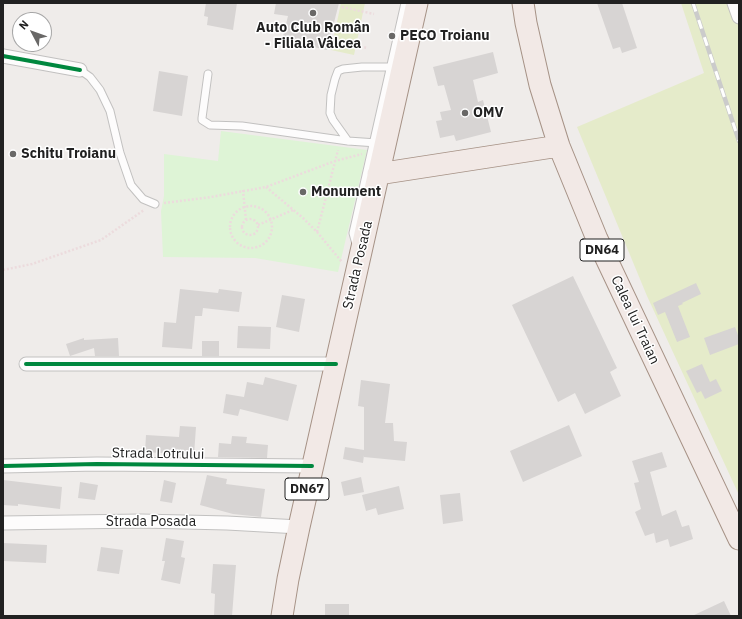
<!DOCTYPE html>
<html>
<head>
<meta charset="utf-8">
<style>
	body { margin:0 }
	#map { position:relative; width:742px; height:619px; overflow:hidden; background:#efecea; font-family:"IBM Plex Sans",sans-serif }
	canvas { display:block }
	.frame { position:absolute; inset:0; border:4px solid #212121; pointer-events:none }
	.north { position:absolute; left:12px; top:12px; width:40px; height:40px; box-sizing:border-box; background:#fff; border:1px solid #a6a6a6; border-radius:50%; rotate:311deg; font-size:11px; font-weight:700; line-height:16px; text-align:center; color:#212121 }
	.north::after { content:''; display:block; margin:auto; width:14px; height:18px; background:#696867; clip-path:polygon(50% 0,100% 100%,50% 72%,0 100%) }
</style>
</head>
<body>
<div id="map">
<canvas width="742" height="619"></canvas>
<div class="frame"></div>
<div class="north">N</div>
</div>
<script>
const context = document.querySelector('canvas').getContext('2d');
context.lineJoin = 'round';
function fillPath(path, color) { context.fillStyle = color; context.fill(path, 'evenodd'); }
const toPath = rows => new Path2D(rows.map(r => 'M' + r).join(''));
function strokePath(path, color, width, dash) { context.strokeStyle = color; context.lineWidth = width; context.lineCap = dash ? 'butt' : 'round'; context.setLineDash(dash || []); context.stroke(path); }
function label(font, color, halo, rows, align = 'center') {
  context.font = font + ' "IBM Plex Sans",sans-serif'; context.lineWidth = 3; context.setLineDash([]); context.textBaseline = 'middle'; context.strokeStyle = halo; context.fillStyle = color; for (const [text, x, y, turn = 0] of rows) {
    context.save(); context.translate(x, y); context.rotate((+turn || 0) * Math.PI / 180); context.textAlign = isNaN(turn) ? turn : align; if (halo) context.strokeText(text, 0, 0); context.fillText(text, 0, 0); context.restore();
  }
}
fillPath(toPath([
	[341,3,365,3,354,55,331,50],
	[681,3,739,3,739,495,647,296,577,127,704,73]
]), '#e5ebca');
fillPath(toPath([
	[221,131,367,150,338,272,255,258,163,257,161,211,164,196,164,154,218,161]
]), '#def4d6');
fillPath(toPath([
	[206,3,237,3,233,30,207,25,208,17,204,16],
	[276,3,339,3,327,50,282,40,288,16,274,14],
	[597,3,622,3,637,48,622,53,620,47,613,49],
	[493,52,498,73,473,80,478,102,483,100,491,132,456,141,454,135,440,138,436,121,442,120,440,112,451,110,444,85,438,86,433,67],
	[159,71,188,76,182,116,153,111],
	[573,276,617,368,610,372,621,396,585,414,575,393,558,402,512,305],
	[696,283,701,294,682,303,683,304,678,306,690,337,677,342,665,312,658,315,653,303],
	[180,289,218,293,219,289,242,292,239,312,203,308,202,316,195,316,192,349,162,347,164,322,176,323],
	[282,295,305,299,299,332,276,327],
	[238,326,271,327,270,349,237,348],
	[735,327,739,338,739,344,710,355,704,338],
	[84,338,84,340,118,338,119,356,95,356,94,348,70,356,66,344],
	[202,341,219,341,219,356,202,356],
	[702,364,710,382,716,379,722,391,705,399,701,391,697,393,686,371],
	[265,377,297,385,288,421,240,409,238,416,223,413,226,394,244,397,247,382,263,385],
	[361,380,390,384,385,423,393,423,394,441,407,442,405,461,364,457,364,455,363,463,343,459,345,447,364,450,364,407,358,406],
	[569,425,582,456,523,482,510,451],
	[180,426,196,427,194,455,145,452,146,435,179,437],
	[232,436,247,437,246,443,268,445,267,458,218,457,219,443,231,444],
	[662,452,667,467,650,472,662,516,676,510,682,527,689,525,693,539,670,547,668,539,656,543,654,533,645,536,635,512,641,509,634,483,639,482,632,461],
	[207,475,227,479,226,484,265,489,261,517,233,514,200,505],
	[361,477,364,492,344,496,341,482],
	[3,480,62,487,60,509,18,504,18,506,3,505],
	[164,480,176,483,172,503,160,501],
	[80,482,98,485,95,500,78,498],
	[399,486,404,509,378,515,376,508,366,511,362,495],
	[460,493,463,521,443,524,440,495],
	[166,538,184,541,181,557,185,558,180,584,161,580,165,561,162,561],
	[3,543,47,545,46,563,3,561],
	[101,547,123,550,119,574,97,571],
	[213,564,236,565,232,616,214,616,215,594,211,593],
	[724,601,731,616,692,616],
	[325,604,349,604,349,616,325,616]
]), '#d7d4d3');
const service = toPath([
	[80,70,90,77,100,90,110,111,120,153,131,185,143,199,155,204],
	[208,74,202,118,202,120,210,125,242,126,348,141,377,143],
	[348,141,333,120,330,113,331,95,335,79,338,71,343,69,362,67,394,67],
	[356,244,353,233,405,3]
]);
const minor = toPath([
	[734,3,739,17],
	[3,56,80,70],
	[26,364,336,364],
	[3,466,97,464,312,466],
	[3,523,141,521,227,523,299,527]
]);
const primary = toPath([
	[523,3,526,23,540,85,559,146,597,239,739,539],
	[378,174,559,146],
	[282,616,288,579,299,527,417,3]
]);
strokePath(service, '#c2c1c0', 9);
strokePath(minor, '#c2c1c0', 15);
strokePath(primary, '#a69286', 23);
strokePath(toPath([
	[342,7,374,14],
	[333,40,367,48],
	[266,187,303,218,317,232,342,262],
	[243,190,246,220],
	[164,203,211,197,266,187,335,161,362,154],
	'230 227a21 21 0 1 1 42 0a21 21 0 1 1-42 0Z',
	'242 227a8 8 0 1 1 16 0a8 8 0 1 1-16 0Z',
	[258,225,293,210],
	[317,232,338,150],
	[3,270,32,264,101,240,144,210]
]), '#ecdbdd', 2.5, [2, 2]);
strokePath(service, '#fdfcfc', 7);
strokePath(minor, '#fdfcfc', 13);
strokePath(primary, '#f2e9e6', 21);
const rail = toPath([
	[693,3,739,141]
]);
strokePath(rail, '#cbcbcb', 4.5);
strokePath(rail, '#fff', 3, [9]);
strokePath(toPath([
	[3,56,80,70],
	[26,364,336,364],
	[3,466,97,464,312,466]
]), '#00873e', 4);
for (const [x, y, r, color] of [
	[313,13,4,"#696867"],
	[392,36,4,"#696867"],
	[465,113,4,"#696867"],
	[13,154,4,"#696867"],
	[303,192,4,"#696867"]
]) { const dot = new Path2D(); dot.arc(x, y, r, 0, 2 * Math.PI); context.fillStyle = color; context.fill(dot); strokePath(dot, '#fff', 1.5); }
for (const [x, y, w] of [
	[602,250,44],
	[307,489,44]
]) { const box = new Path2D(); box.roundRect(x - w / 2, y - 11, w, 22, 3); context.fillStyle = '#fff'; context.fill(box); strokePath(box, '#212121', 1); }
label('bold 13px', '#212121', null, [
	["DN64",602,250],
	["DN67",307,489]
]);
label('bold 14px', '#212121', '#fff', [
	["Auto Club Român",313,28,"center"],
	["- Filiala Vâlcea",313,44,"center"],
	["PECO Troianu",400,36],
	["OMV",473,113],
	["Schitu Troianu",21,154],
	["Monument",311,192]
], 'left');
label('14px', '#212121', '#fff', [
	["Strada Posada",358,265,-77],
	["Calea lui Traian",635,320,65],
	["Strada Lotrului",158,454,1],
	["Strada Posada",151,522]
]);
</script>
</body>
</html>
